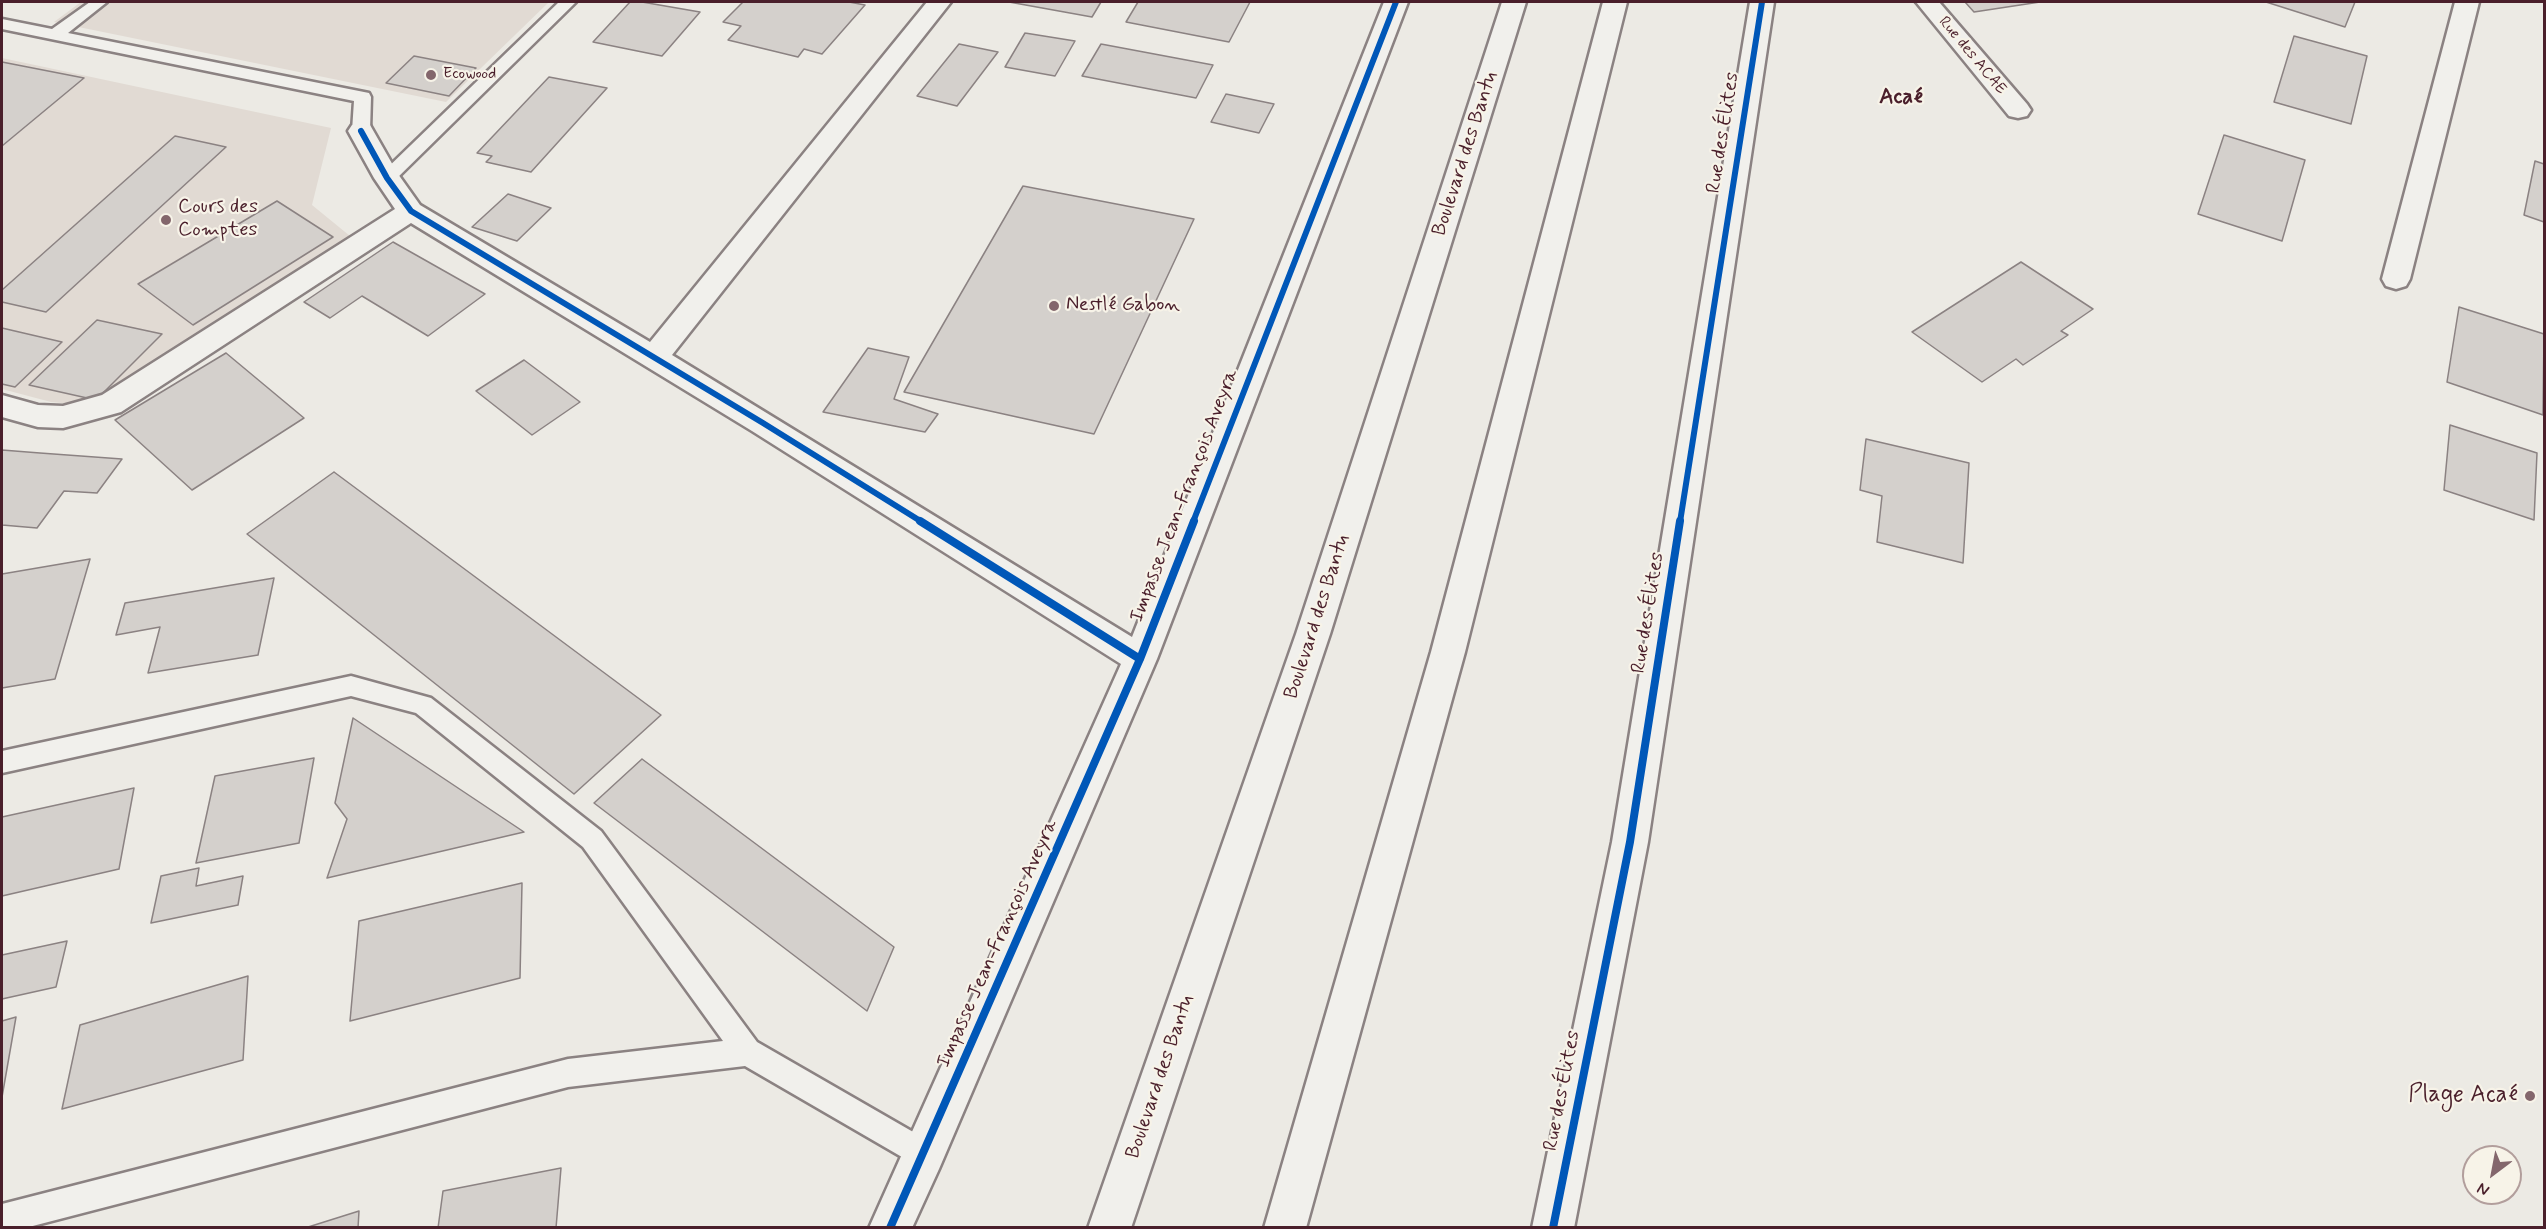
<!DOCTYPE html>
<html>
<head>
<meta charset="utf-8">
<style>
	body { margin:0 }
	#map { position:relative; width:2546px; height:1229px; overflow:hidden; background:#eceae4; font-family:Mynerve,sans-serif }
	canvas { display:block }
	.frame { position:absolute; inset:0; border:3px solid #4a1f2b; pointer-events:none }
	.north { position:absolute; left:2462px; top:1145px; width:60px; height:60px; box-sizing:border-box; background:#f7f3e8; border:2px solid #b29e9c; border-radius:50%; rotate:212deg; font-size:16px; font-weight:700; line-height:24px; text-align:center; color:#4a1f2b }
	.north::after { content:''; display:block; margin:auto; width:21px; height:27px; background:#83666c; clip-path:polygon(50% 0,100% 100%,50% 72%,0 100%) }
</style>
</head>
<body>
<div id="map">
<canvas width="2546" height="1229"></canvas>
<div class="frame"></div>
<div class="north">N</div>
</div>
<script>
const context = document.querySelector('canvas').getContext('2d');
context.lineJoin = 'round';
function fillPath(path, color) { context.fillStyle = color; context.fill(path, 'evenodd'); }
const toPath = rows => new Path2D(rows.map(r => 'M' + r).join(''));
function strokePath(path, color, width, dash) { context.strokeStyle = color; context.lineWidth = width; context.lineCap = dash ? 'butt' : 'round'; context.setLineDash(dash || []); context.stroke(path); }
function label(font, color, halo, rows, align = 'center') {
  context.font = font + ' Mynerve,sans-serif'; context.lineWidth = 4.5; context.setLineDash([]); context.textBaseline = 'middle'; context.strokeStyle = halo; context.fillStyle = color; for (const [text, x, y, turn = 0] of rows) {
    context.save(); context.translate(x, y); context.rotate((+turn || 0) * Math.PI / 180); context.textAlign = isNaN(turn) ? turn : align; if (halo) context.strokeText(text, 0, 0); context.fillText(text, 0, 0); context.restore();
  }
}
fillPath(toPath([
	[81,2,549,2,446,102,54,22],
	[2,58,331,128,312,205,350,236,94,406,51,402,2,389]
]), '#e1dad3');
const building = toPath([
	[630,2,642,2,700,12,662,56,593,42,630,2],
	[743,2,849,2,865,5,822,54,804,49,798,57,728,40,741,26,723,22,743,2],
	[1009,2,1101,2,1092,17,1009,2],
	[1138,2,1250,2,1229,42,1126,22,1138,2],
	[1965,2,2040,2,1974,12,1965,2],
	[2266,2,2355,2,2345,27,2266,2],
	[1025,33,1075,41,1055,76,1005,67,1025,33],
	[2294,36,2367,56,2351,124,2274,102,2294,36],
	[959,44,998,52,957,106,917,96,959,44],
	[1101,44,1213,65,1196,98,1082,76,1101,44],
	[414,56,476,68,449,96,386,83,414,56],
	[2,62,84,78,2,146,2,62],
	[549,77,607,88,531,172,486,162,492,156,477,153,549,77],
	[1226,94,1274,104,1259,133,1211,122,1226,94],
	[2224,135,2305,160,2282,241,2198,214,2224,135],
	[175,136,226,147,46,312,2,302,2,290,175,136],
	[2535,161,2544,164,2544,222,2524,215,2535,161],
	[1023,186,1194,219,1094,434,904,392,1023,186],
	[508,194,551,208,517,241,472,227,508,194],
	[277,201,333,237,193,325,138,284,277,201],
	[393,242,485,294,428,336,362,296,330,318,304,302,393,242],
	[2021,262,2093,309,2061,331,2068,335,2023,365,2016,359,1982,382,1912,332,2021,262],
	[2459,307,2544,334,2543,415,2447,382,2459,307],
	[97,320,162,334,96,400,29,385,97,320],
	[2,328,62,342,15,387,2,384,2,328],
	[868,348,909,357,894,399,938,414,925,432,823,412,868,348],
	[226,353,304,418,192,490,115,420,226,353],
	[524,360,580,402,532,435,476,391,524,360],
	[2450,425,2537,453,2534,520,2444,490,2450,425],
	[1866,439,1969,463,1963,563,1877,542,1882,496,1860,490,1866,439],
	[2,450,40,453,122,459,97,493,64,491,37,528,2,525,2,450],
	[334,472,661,715,574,794,247,534,334,472],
	[90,559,55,679,2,688,2,574,90,559],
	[274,578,258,655,148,673,160,627,116,635,125,603,274,578],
	[353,718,524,832,327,878,347,819,335,803,353,718],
	[314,758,299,843,196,863,215,776,314,758],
	[642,759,894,947,867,1011,594,803,642,759],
	[134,788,119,869,2,896,2,817,134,788],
	[199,868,196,886,243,876,238,905,151,923,161,876,199,868],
	[522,883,520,978,350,1021,359,921,522,883],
	[67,941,56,987,2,999,2,955,67,941],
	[248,976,243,1060,62,1109,80,1025,248,976],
	[16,1017,2,1097,2,1021,16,1017],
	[561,1168,556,1228,438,1228,443,1191,561,1168],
	[359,1211,358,1228,305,1228,359,1211]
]);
fillPath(building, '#d4d0cc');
strokePath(building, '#8b8282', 1.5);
const lane = toPath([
	[90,2,107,2,68,33,369,93,371,97,370,131,367,135,361,136,355,135,352,131,354,101,2,29,2,19,52,29,90,2],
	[559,2,576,2,393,182,381,182,378,178,381,174,559,2],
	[351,676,431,698,601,831,757,1042,934,1144,938,1154,934,1164,924,1168,914,1164,745,1066,568,1087,25,1228,2,1228,2,1204,568,1059,723,1041,583,847,416,713,351,696,2,773,2,751,351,676]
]);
const street = toPath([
	[927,2,951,2,672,355,1132,637,1384,2,1408,2,1157,659,939,1169,912,1228,869,1228,1121,664,752,431,411,223,121,412,63,428,38,427,2,417,2,395,38,405,63,406,102,395,395,209,374,178,348,131,352,125,361,123,370,125,398,174,420,205,650,342,927,2],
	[1750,2,1774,2,1648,842,1574,1228,1532,1228,1612,842,1750,2],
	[1916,2,1939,2,2027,104,2031,110,2027,116,2018,118,2009,116,1916,2],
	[2455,2,2479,2,2410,279,2406,286,2396,289,2386,286,2382,279,2455,2]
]);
const highway = toPath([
	[1502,2,1526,2,1330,634,1131,1228,1088,1228,1296,634,1502,2],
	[1603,2,1627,2,1465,652,1306,1228,1264,1228,1431,652,1603,2]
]);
strokePath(lane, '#8b8282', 5);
strokePath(street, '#8b8282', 5);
strokePath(highway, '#8b8282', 5);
fillPath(lane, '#f1f0ec');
fillPath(street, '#f1f0ec');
fillPath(highway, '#f1f0ec');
strokePath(toPath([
	[361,131,387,178,411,211,763,423,922,522],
	[1193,522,1396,2],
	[1680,522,1762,2]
]), '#0057b8', 6);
strokePath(toPath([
	[920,521,1140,659],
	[890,1228,1140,659,1194,521],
	[1553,1228,1630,842,1680,521]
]), '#0057b8', 8);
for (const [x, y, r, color] of [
	[431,75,6,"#83666c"],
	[166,220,6,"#83666c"],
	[1054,306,6,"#83666c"],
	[2530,1096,6,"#83666c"]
]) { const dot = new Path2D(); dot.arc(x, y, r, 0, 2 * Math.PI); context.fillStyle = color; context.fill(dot); strokePath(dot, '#f7f3e8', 2); }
label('16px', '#4a1f2b', '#f7f3e8', [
	["Rue des ACAE",1972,56,50]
]);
label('16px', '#4a1f2b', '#f7f3e8', [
	["Ecowood",443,75]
], 'left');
label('20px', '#4a1f2b', '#f7f3e8', [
	["Rue des Élites",1724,133,-81],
	["Boulevard des Bantu",1466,154,-72],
	["Impasse Jean-François Aveyra",1185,496,-69],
	["Rue des Élites",1649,613,-81],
	["Boulevard des Bantu",1318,617,-72],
	["Impasse Jean-François Aveyra",998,944,-66],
	["Boulevard des Bantu",1161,1077,-71],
	["Rue des Élites",1563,1091,-79]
]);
label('20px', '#4a1f2b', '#f7f3e8', [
	["Cours des",178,208],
	["Comptes",178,231],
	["Nestlé Gabon",1066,306]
], 'left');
label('bold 22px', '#4a1f2b', '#f7f3e8', [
	["Acaé",1901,98]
]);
label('24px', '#4a1f2b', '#f7f3e8', [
	["Plage Acaé",2518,1096]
], 'right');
</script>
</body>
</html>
